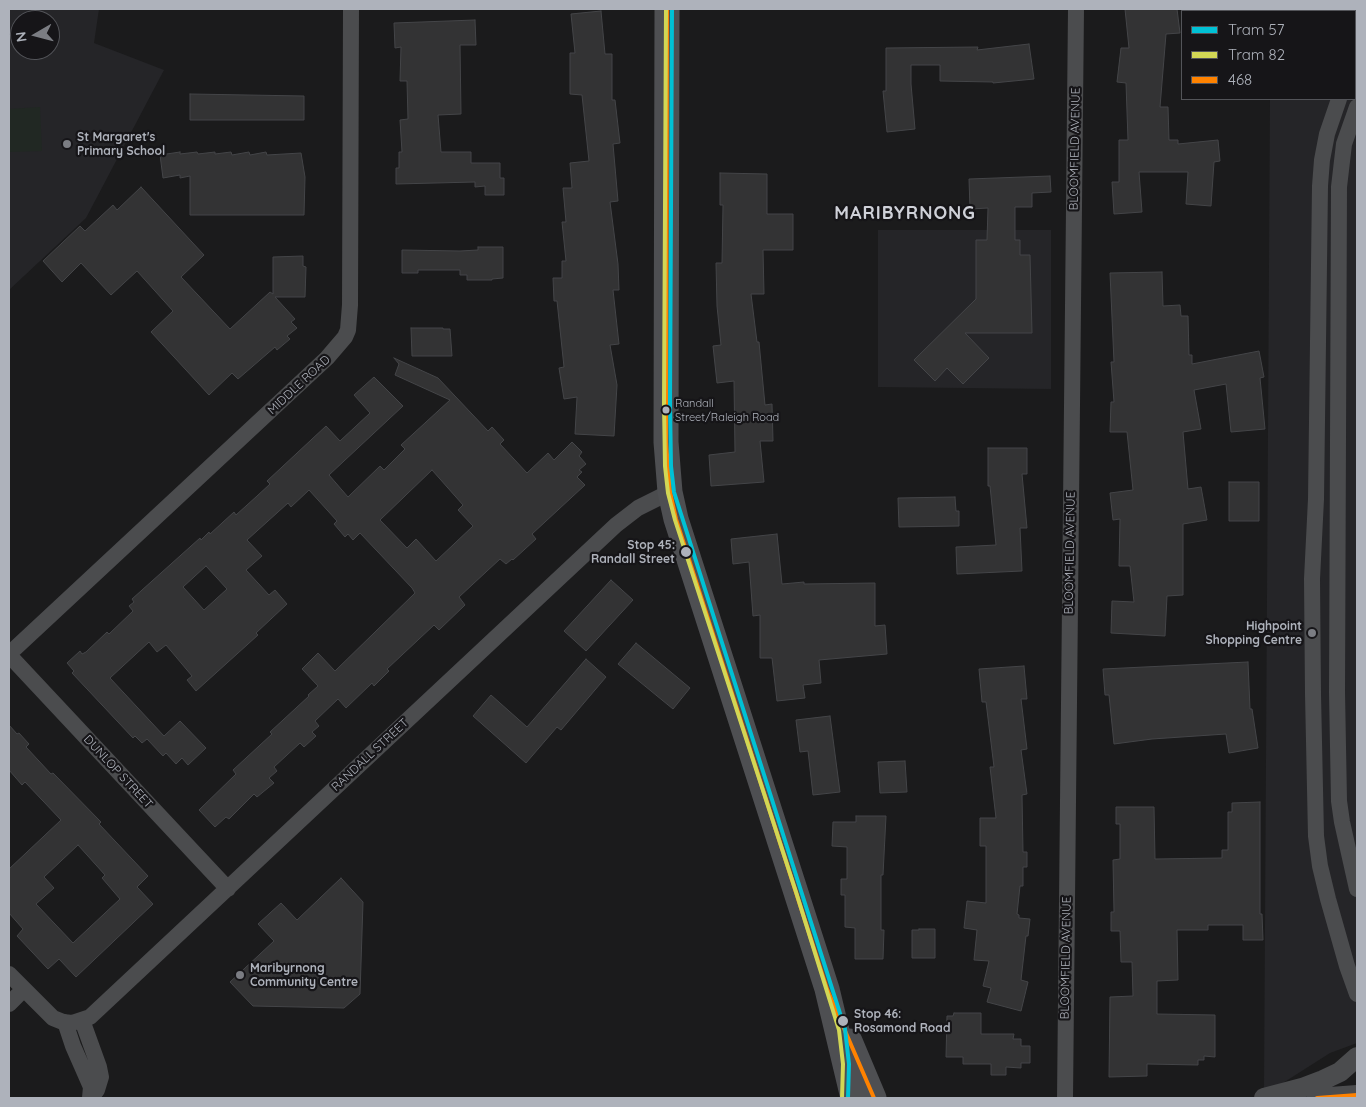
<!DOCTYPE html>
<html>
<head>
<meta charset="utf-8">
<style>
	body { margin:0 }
	#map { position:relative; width:1366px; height:1107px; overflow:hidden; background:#1b1b1c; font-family:Quicksand,sans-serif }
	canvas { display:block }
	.frame { position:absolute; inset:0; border:10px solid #aeb2bb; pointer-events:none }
	.legend { position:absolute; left:1181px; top:10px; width:175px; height:90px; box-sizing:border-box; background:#161518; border:1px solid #535459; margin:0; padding:6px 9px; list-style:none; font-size:15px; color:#aeb2bb }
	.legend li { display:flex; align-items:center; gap:10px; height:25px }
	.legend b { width:25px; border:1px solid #535459 }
	.north { position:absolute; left:10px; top:10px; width:50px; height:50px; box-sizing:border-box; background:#161518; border:1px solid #535459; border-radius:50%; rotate:262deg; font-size:14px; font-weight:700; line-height:20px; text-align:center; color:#aeb2bb }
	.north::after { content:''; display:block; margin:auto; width:18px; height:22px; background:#7b7d83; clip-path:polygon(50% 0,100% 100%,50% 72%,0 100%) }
</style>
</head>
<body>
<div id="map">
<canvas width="1366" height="1107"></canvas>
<div class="frame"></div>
<ul class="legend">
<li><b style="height:6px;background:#00c1d5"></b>Tram 57</li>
<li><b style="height:6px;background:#d2d755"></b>Tram 82</li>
<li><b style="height:6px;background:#ff8200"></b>468</li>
</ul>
<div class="north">N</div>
</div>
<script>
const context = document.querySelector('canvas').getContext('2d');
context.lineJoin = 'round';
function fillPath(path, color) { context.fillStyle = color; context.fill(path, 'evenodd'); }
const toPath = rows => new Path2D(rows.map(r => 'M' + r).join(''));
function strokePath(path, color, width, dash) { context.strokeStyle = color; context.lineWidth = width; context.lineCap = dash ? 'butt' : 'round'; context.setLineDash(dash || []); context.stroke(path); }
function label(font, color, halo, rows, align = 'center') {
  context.font = font + ' Quicksand,sans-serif'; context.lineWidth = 4.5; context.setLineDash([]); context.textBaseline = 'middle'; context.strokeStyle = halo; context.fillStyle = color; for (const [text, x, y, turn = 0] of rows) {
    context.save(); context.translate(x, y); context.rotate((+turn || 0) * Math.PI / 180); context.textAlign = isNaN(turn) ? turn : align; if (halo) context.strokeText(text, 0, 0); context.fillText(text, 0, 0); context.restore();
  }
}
fillPath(toPath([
	[9,9,99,9,94,43,164,70,86,218,9,290],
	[20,20,50,20,50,50,20,50],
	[1271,9,1357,9,1357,1043,1330,1053,1275,1088,1264,1088,1270,99,1355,99,1355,11,1271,11],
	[878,230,1051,230,1051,389,878,387]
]), '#252528');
fillPath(toPath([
	[40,107,42,151,9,152,9,109]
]), '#212823');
const building = toPath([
	[1125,9,1177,9,1180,33,1166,34,1160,107,1168,107,1169,140,1178,140,1178,144,1218,140,1220,161,1214,162,1211,206,1186,204,1188,172,1139,172,1142,212,1114,214,1112,182,1119,182,1119,140,1128,140,1126,83,1117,82,1121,48,1129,48,1125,9],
	[601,11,605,54,612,54,612,100,615,100,620,143,613,144,618,201,610,202,618,264,619,290,613,290,619,344,610,345,617,385,614,436,575,434,577,397,564,399,559,368,564,367,557,301,554,301,553,278,562,278,562,261,566,261,562,222,566,222,563,188,572,188,570,163,589,161,582,95,570,94,570,53,575,53,571,14,601,11],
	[475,20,476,45,460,45,461,114,438,115,441,152,471,152,471,163,500,163,500,178,504,178,504,195,485,195,485,186,475,187,475,182,396,184,396,168,399,168,399,152,402,152,400,120,408,119,407,81,400,81,401,47,395,48,394,23,475,20],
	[1029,44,1034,79,993,83,993,82,940,81,940,65,911,65,911,84,915,129,887,132,883,91,886,91,886,48,978,47,977,50,1029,44],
	[190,94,304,96,304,120,190,120,190,94],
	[180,152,180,154,197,152,198,154,215,152,215,154,231,152,232,155,249,152,250,155,266,152,267,155,301,153,305,177,304,215,190,215,190,176,180,178,180,175,163,178,160,155,180,152],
	[720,173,767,174,767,214,793,214,793,250,763,250,764,294,751,294,757,342,759,342,765,405,772,404,773,441,760,441,764,482,711,486,709,455,735,452,734,381,717,383,713,346,721,345,717,306,716,263,722,263,723,205,720,205,720,173],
	[1050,176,1051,192,1032,193,1032,207,1015,207,1015,240,1020,240,1020,255,1030,255,1032,333,965,333,989,358,963,384,947,368,935,381,914,360,976,299,976,240,987,240,988,208,970,209,969,179,1050,176],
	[141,187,204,255,181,277,230,329,270,292,273,294,273,257,303,256,303,266,306,267,305,297,275,297,295,319,291,322,297,328,287,336,290,339,277,350,275,347,238,379,232,373,209,395,151,332,173,311,137,271,111,295,81,263,62,282,43,261,80,226,85,231,113,205,117,210,141,187],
	[478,247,503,247,503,278,492,279,492,280,467,280,467,275,460,275,460,270,418,270,418,273,402,273,402,250,460,251,478,250,478,247],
	[1162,272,1163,306,1180,305,1181,316,1188,316,1189,355,1192,355,1192,364,1259,351,1264,377,1260,378,1265,429,1231,432,1226,384,1194,390,1201,429,1183,432,1188,489,1201,487,1207,520,1183,524,1183,595,1167,596,1165,636,1111,633,1112,601,1134,602,1130,566,1119,566,1120,519,1113,520,1110,493,1133,490,1127,432,1110,432,1111,402,1114,402,1111,362,1114,362,1110,273,1162,272],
	[411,328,443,328,443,329,450,329,452,356,412,356,411,328],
	[394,358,438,378,488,431,492,427,504,440,500,444,527,473,548,453,554,460,572,442,582,452,579,456,586,464,579,470,582,472,577,477,585,485,532,534,536,539,513,560,512,559,506,564,500,559,459,597,465,605,439,630,434,625,387,669,389,671,374,686,372,683,346,708,338,699,315,721,319,726,312,732,316,736,304,747,300,743,274,767,277,771,269,778,274,783,257,797,254,794,229,819,226,817,215,827,199,810,236,774,233,770,272,734,270,732,309,696,308,695,318,686,302,669,318,653,335,671,415,593,412,588,360,533,353,540,348,534,345,537,334,524,337,521,309,490,291,507,288,503,247,540,262,556,246,570,269,595,275,590,287,604,256,633,258,635,196,691,187,680,192,676,166,645,157,652,149,642,110,678,164,736,180,721,206,748,188,765,182,758,176,764,166,753,163,756,147,739,142,743,135,736,133,738,72,673,74,671,67,663,80,651,82,654,86,652,107,632,109,634,133,611,129,606,134,602,132,599,200,538,201,540,209,532,210,534,234,512,236,515,257,496,270,484,267,481,326,426,340,441,370,413,354,395,374,377,403,406,329,475,348,497,380,466,384,470,405,449,401,445,450,400,395,375,399,364,394,358],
	[432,470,463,505,458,510,473,526,436,561,416,539,407,548,380,520,432,470],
	[206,566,227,589,204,610,183,587,206,566],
	[988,448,1027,448,1027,474,1022,474,1027,528,1020,528,1022,571,957,574,956,547,996,545,990,486,988,486,988,448],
	[1229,482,1259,482,1259,521,1229,521,1229,482],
	[955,497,956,511,959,511,959,526,899,527,898,498,955,497],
	[777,534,782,584,804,582,804,584,875,583,875,626,885,625,887,654,819,660,821,683,803,685,805,698,777,701,772,658,760,658,760,615,753,616,749,562,733,564,731,539,777,534],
	[611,580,633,600,586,651,564,631,611,580],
	[636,643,690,688,673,709,618,664,636,643],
	[586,659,606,677,561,730,557,727,526,763,473,716,491,695,527,727,586,659],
	[1248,662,1250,709,1252,709,1258,748,1229,753,1226,734,1152,739,1114,744,1109,695,1105,695,1103,669,1248,662],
	[1024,666,1027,699,1021,699,1027,749,1021,750,1027,794,1022,795,1023,852,1027,852,1027,867,1023,867,1023,886,1020,886,1017,914,1019,915,1019,918,1030,919,1028,936,1026,936,1021,980,1028,982,1021,1011,987,1002,991,988,983,986,989,961,974,960,977,930,964,928,967,901,986,903,986,846,980,846,980,818,996,818,990,767,994,767,986,702,982,702,979,669,1024,666],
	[830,716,840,792,813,795,808,751,800,752,796,720,830,716],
	[9,725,17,734,19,733,29,744,26,747,51,774,53,773,101,822,99,824,148,876,137,887,153,904,76,977,59,959,48,969,17,936,23,929,9,913,9,869,61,820,25,782,22,785,9,770,9,725],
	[78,845,105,875,102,878,120,899,73,943,36,904,54,888,44,877,78,845],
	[905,761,907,792,880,793,878,762,905,761],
	[1260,802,1260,914,1262,914,1263,940,1243,940,1243,925,1208,925,1208,930,1177,930,1178,980,1157,981,1157,1014,1215,1015,1215,1057,1204,1056,1204,1060,1198,1060,1198,1065,1147,1064,1147,1076,1109,1077,1110,997,1133,996,1132,962,1121,962,1120,931,1111,931,1111,912,1114,912,1113,860,1120,859,1120,824,1116,824,1116,807,1154,807,1155,859,1222,858,1222,850,1228,850,1228,812,1232,812,1232,803,1260,802],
	[856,816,886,816,883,875,881,875,881,930,884,930,883,959,855,959,855,928,845,927,845,895,841,895,841,879,847,879,847,847,832,846,833,822,856,822,856,816],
	[341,878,363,902,360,994,344,1008,253,1006,230,982,274,941,258,924,281,903,297,920,341,878],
	[919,929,935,929,935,958,912,958,912,930,919,930,919,929],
	[954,1013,981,1013,981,1034,1014,1034,1013,1039,1021,1039,1021,1046,1030,1046,1030,1063,1021,1063,1021,1068,1006,1067,1006,1075,991,1075,991,1064,963,1064,963,1057,946,1057,947,1016,953,1016,954,1013]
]);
fillPath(building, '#333334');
strokePath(building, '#444548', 1);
strokePath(toPath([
	[1355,69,1357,65],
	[1339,99,1327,134,1322,160,1320,186,1316,499,1312,579,1313,694,1316,836,1320,866,1328,899,1347,966,1357,994],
	[1357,107,1344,144,1339,187,1337,692,1339,801,1342,822,1357,889],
	[9,654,327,358,345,337,348,330,350,305,351,9],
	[9,655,228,889],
	[9,974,53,1018,63,1022,72,1023,90,1017,616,525,638,508,670,492],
	[9,1004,23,990],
	[82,1020,99,1067,101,1077,97,1090,91,1098],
	[65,1022,73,1046,91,1087,90,1098],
	[1065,1098,1076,9]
]), '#4b4c4e', 16);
strokePath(toPath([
	[1264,1098,1302,1088,1323,1080,1340,1072,1357,1057],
	[1317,1098,1357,1095]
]), '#4b4c4e', 20);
strokePath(toPath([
	[667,9,666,442,670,492,676,519,827,989,853,1098],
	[850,1041,874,1098]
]), '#4e4f52', 25);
strokePath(toPath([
	[667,9,666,442,670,492,676,519,827,989,874,1098],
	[1317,1098,1357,1095]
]), '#ff8200', 4);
strokePath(toPath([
	[672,9,670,404,671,466,674,492,845,1029,849,1064,848,1098]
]), '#00c1d5', 4);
strokePath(toPath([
	[666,9,664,404,665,466,668,493,675,520,796,892,839,1030,843,1064,842,1098]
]), '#d2d755', 4);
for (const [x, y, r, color] of [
	[67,144,5,"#7b7d83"],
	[666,410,4.5,"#aeb2bb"],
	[686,552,6,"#aeb2bb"],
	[1312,633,5,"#7b7d83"],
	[240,975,5,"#7b7d83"],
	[843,1021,6,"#aeb2bb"]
]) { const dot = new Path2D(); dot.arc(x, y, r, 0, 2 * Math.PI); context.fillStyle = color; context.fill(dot); strokePath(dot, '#161518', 2); }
label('11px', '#aeb2bb', '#161518', [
	["Randall",675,404],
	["Street/Raleigh Road",675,418]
], 'left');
label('bold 12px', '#aeb2bb', '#161518', [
	["St Margaret's",77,137],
	["Primary School",77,151],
	["Highpoint",1302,626,"right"],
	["Shopping Centre",1302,640,"right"],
	["Maribyrnong",250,968],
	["Community Centre",250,982]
], 'left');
label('12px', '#aeb2bb', '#161518', [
	["BLOOMFIELD AVENUE",1075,149,-89],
	["MIDDLE ROAD",299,385,-43],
	["BLOOMFIELD AVENUE",1070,553,-89],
	["RANDALL STREET",370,755,-43],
	["DUNLOP STREET",118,772,47],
	["BLOOMFIELD AVENUE",1066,958,-89]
]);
label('bold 12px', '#aeb2bb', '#161518', [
	["Stop 45:",675,545],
	["Randall Street",675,559],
	["Stop 46:",854,1014,"left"],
	["Rosamond Road",854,1028,"left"]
], 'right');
context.letterSpacing = '1px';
label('bold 18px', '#cfd1d8', '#161518', [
	["MARIBYRNONG",905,214]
]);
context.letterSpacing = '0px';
</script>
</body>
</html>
